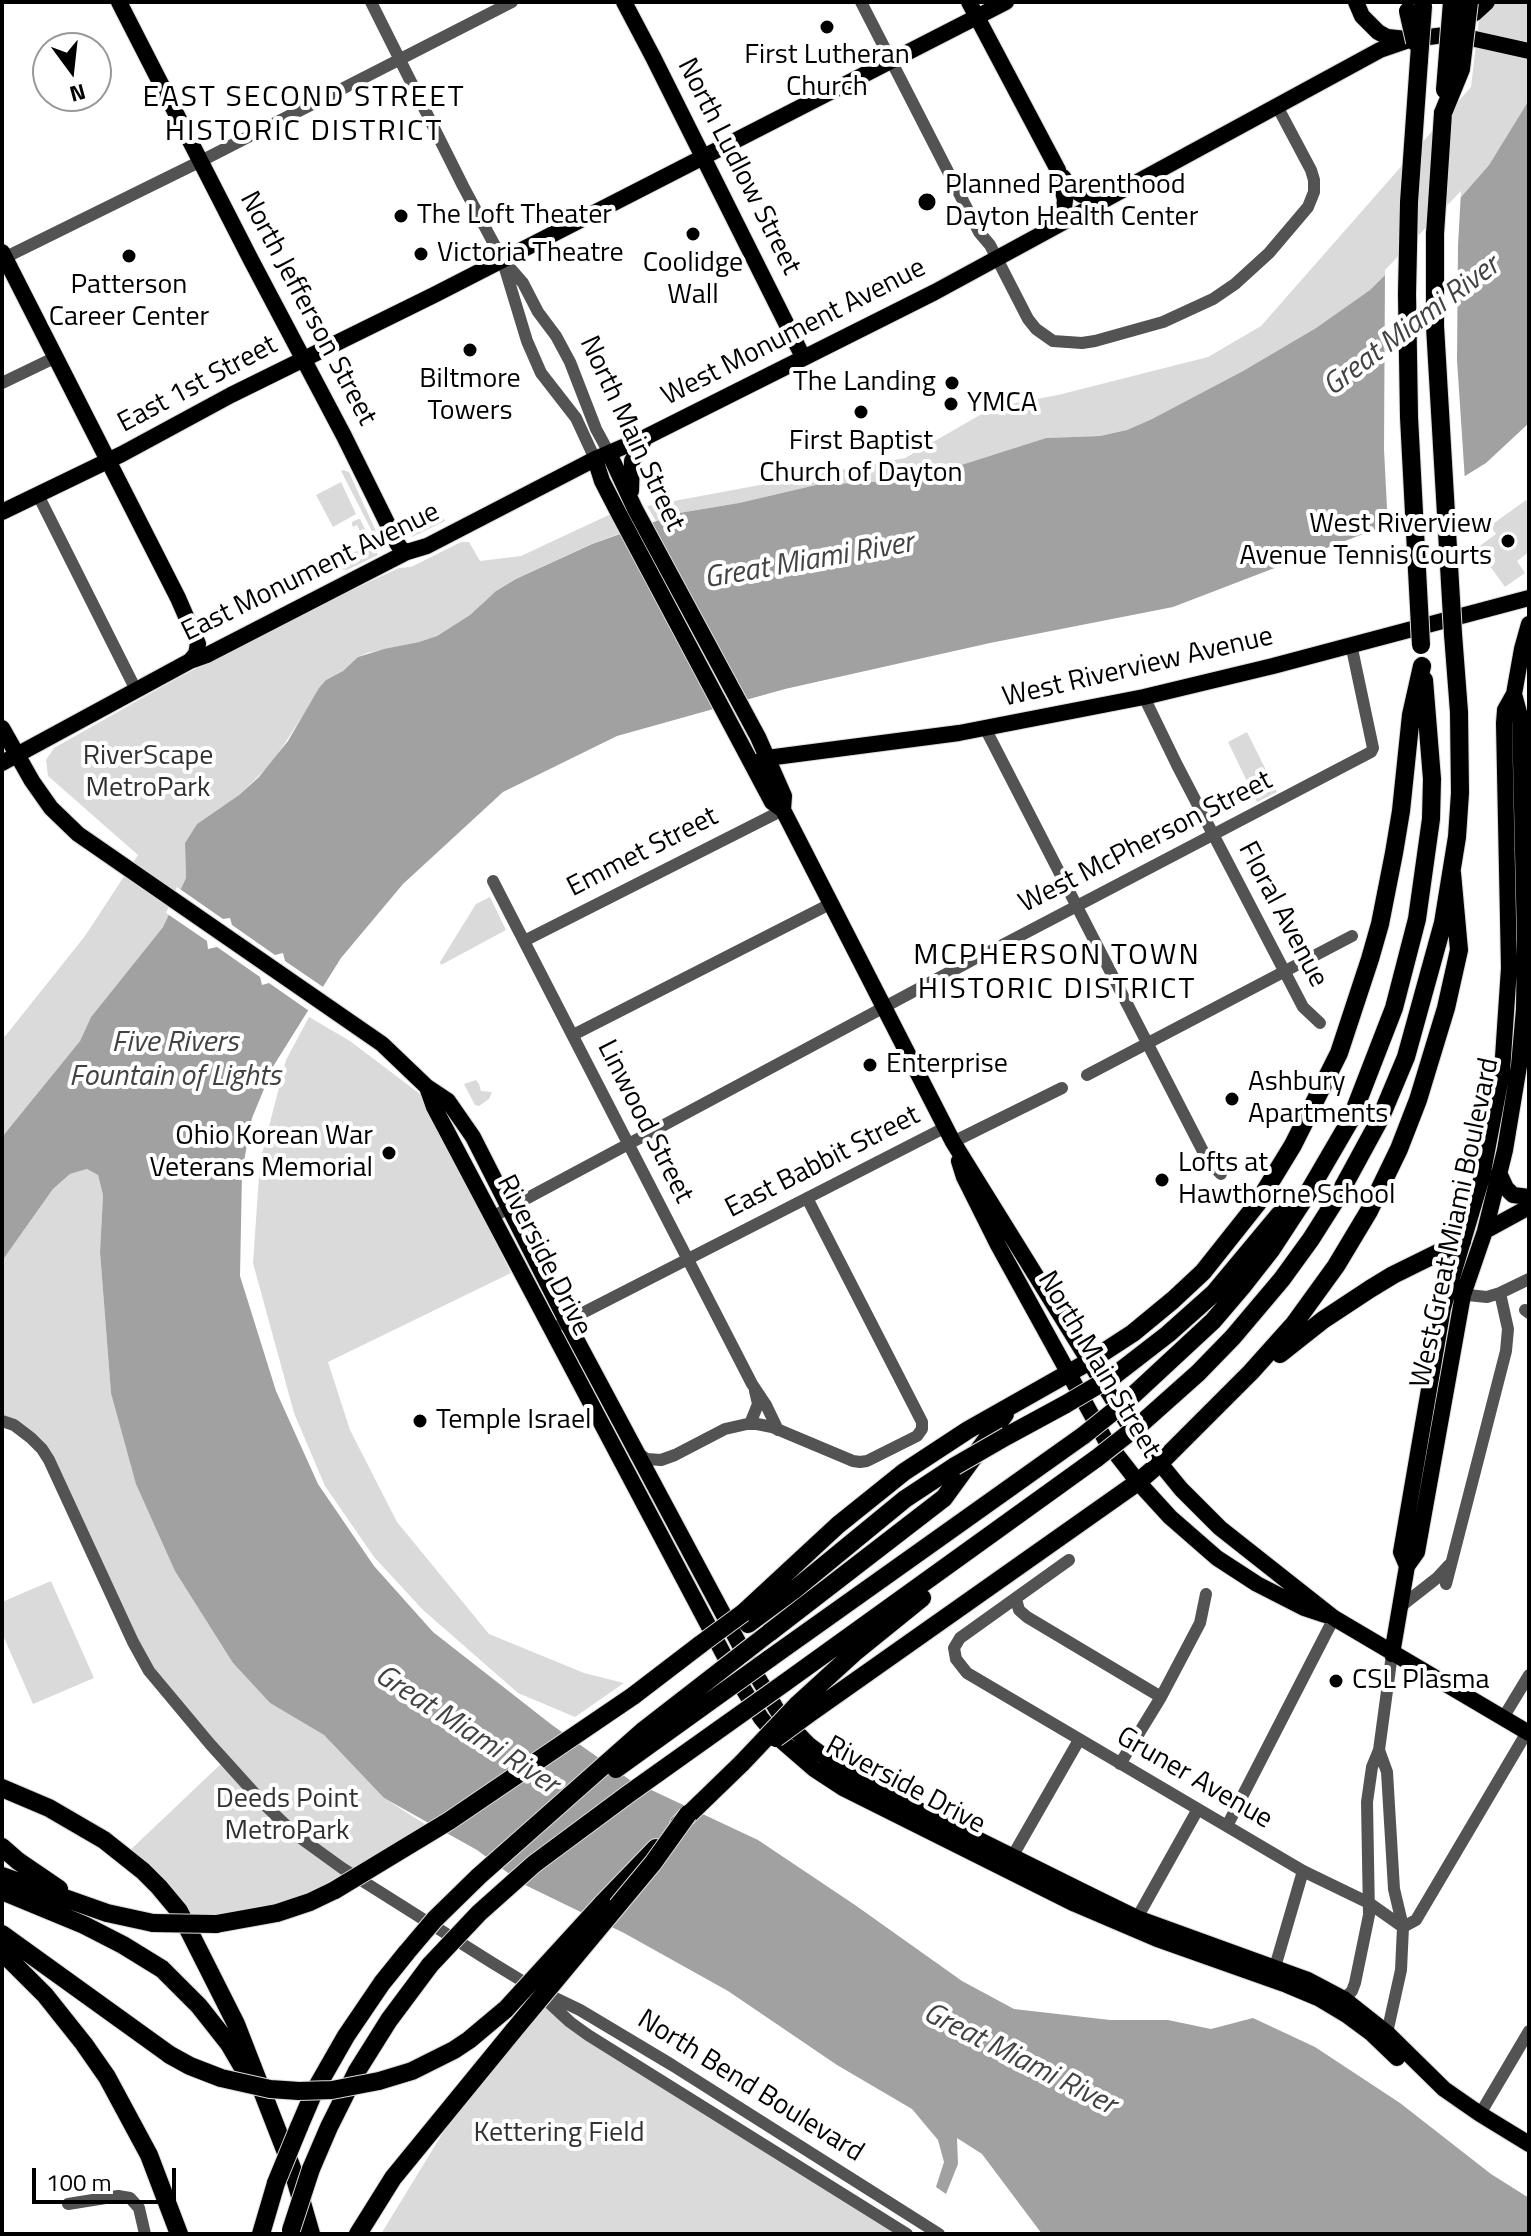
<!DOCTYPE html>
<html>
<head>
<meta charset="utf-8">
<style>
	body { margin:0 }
	#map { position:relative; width:1531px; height:2236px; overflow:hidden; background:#fff; font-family:"Titillium Web",sans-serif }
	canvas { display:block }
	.frame { position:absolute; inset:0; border:4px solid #000; pointer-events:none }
	.north { position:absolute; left:32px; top:32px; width:80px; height:80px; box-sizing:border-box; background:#fff; border:2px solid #999; border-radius:50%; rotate:165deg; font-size:22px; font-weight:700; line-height:32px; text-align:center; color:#000 }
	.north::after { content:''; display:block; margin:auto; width:28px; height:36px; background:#000; clip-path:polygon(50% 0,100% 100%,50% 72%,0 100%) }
	.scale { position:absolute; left:32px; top:2168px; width:144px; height:36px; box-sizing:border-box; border:4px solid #000; border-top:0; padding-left:10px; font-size:24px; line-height:28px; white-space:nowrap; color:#000; -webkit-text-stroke:6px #fff; paint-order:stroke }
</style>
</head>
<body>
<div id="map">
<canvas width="1531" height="2236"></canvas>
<div class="frame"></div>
<div class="north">N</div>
<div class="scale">100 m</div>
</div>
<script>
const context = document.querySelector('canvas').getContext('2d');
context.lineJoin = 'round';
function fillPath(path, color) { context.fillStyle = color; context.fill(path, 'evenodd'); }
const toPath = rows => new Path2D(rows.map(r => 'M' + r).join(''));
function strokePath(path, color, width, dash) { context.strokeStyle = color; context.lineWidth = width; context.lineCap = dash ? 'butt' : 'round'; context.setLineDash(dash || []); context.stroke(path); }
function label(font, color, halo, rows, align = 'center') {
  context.font = font + ' "Titillium Web",sans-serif'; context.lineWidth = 8; context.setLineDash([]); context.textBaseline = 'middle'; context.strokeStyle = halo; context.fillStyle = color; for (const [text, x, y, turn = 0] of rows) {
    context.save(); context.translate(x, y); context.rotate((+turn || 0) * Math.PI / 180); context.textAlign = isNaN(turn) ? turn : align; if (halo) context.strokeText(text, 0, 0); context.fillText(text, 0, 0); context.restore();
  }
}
fillPath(toPath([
	[1498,2,1529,2,1529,100,1489,165,1448,212,1370,290,1316,328,1243,371,1152,419,1127,430,1100,436,1046,438,933,474,907,480,816,485,739,503,679,513,656,521,647,506,905,458,994,407,1058,395,1208,357,1261,326,1471,87,1479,19],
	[343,470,349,472,379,538,376,539,341,471],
	[341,482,356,514,333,527,316,495],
	[1526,500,1529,504,1529,552,1517,561,1525,573,1505,587,1477,548,1496,534,1490,526],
	[439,511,445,521,412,537,408,528,416,530,434,520,435,513],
	[613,513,624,532,591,544,516,579,496,591,470,615,437,636,419,642,367,653,358,657,343,671,326,680,272,763,239,795,197,824,185,843,186,878,163,927,91,1017,80,1041,2,1137,2,1040,85,936,138,855,48,776,46,760,54,748,174,680,305,612,399,568,411,567,461,542,469,542,480,561,521,556],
	[358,519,360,519,378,555,347,570,340,569,337,561,367,546,357,525,353,527,352,525,352,522],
	[1247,732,1277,792,1257,802,1228,742],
	[490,897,506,930,441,965,440,962,476,904],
	[309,1017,350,1041,420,1094,436,1121,511,1273,328,1362,350,1430,397,1522,489,1634,584,1673,624,1683,575,1717,518,1693,423,1610,374,1557,325,1486,294,1413,253,1263,260,1162,286,1060],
	[476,1080,479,1084,481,1091,492,1092,489,1099,479,1106,475,1105,464,1084],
	[87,1169,98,1175,103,1195,100,1252,111,1393,233,1663,270,1703,324,1735,384,1798,434,1830,291,1908,183,1925,189,1908,125,1855,225,1760,149,1671,49,1460,2,1421,2,1261,53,1189,70,1174],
	[51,1581,94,1678,33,1704,2,1633,2,1602],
	[532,1987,570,2021,907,2234,381,2234]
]), '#dadada');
fillPath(toPath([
	[1529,100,1529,423,1486,463,1384,526,1173,607,990,643,785,689,617,736,503,792,403,884,341,958,274,1065,252,1118,242,1172,240,1276,276,1391,318,1484,374,1566,433,1632,552,1725,630,1780,758,1840,855,1905,962,1981,1014,2009,1110,2020,1168,2020,1211,2029,1253,2018,1315,2047,1400,2103,1491,2174,1529,2198,1529,2234,1042,2234,982,2154,957,2138,958,2164,946,2194,936,2187,944,2162,938,2140,912,2109,837,2065,728,1991,624,1933,523,1884,477,1850,384,1798,324,1735,270,1703,233,1663,175,1571,136,1484,111,1393,100,1252,103,1195,98,1175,87,1169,70,1174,53,1189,2,1261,2,1137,80,1041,91,1017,163,927,186,878,185,843,197,824,239,795,259,777,288,741,319,688,326,680,343,671,358,657,384,649,419,642,437,636,470,615,496,591,516,579,592,544,679,513,739,503,816,485,907,480,933,474,1046,438,1100,436,1127,430,1152,419,1243,371,1316,328,1370,290,1448,212,1489,165]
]), '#a1a1a1');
fillPath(toPath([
	[1461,191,1458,246,1457,360,1465,481,1388,528,1384,449,1385,270],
	[177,887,223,919,230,918,232,925,275,955,283,953,285,961,326,989,312,1013,269,983,262,985,260,977,217,947,208,949,207,941,166,913]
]), '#fff');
const major = toPath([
	[119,2,251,260,344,436,397,543,401,549,407,552],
	[624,2,653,57,803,357],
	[969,2,1058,170,1065,200,1064,208,1047,227],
	[1356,2,1362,16,1378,32,1387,37,1407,39],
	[1458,21,1475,13,1487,2],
	[1063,177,1070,188,1082,195,1098,193,1110,186],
	[2,252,178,598,198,644,196,654,190,661],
	[609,453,635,509,758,737,784,796,783,810,953,1142,1128,1424,1181,1489,1220,1528,1334,1618,1529,1733],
	[595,459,602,481,619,514,772,802,783,810],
	[631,491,632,461,645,438],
	[2,512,122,454,231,395,434,295,1006,2],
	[2,728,32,781,51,808,78,834,382,1044,427,1087,448,1101,473,1137,567,1322,751,1666,780,1715,809,1745,852,1777,1094,1897,1137,1918,1308,1980,1344,1999,1387,2033,1444,2089,1480,2114,1529,2144],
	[2,763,190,661,207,655,407,552,427,546,595,459,646,437,935,292,1380,50,1412,39,1445,35,1466,37,1529,51],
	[753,764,767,758,959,733,1144,697,1273,666,1529,598],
	[427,1087,434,1107,733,1672,761,1718,777,1737,814,1769,843,1788,1075,1904,1157,1939,1287,1985,1318,1998,1348,2016,1371,2033,1397,2058],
	[959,1161,964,1177,998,1245,1106,1441,1138,1482,1170,1517,1217,1558,1257,1584,1304,1608,1325,1615],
	[1499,1173,1506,1188,1513,1195,1529,1197],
	[1485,1231,1529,1207],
	[1407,1566,1401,1552,1443,1308,1482,1177,1502,1072,1509,968,1504,723,1505,710,1514,694],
	[1392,1654,1407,1566,1417,1552,1463,1295,1485,1231,1505,1150,1519,1066,1524,1009,1525,939,1520,716,1514,694,1522,649,1529,624]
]);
const highway = toPath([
	[1435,234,1443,113],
	[1417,570,1409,417,1407,294,1409,202,1419,60],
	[1280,1354,1323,1320,1370,1289,1393,1275,1462,1241],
	[1115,1375,1168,1334,1214,1293,1279,1215,1296,1204],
	[1129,1399,1213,1321,1242,1287,1271,1250,1305,1198,1351,1119,1394,1008,1417,919,1431,819,1432,779,1424,680],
	[1143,1422,1198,1373,1233,1337,1282,1279,1311,1239,1337,1198,1380,1119,1406,1057,1443,923,1457,837,1460,793,1459,712,1453,634],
	[1007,1436,1066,1404],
	[743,1613,838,1525,904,1472,968,1430,1090,1361,1133,1333,1173,1300,1203,1272,1257,1204,1293,1145,1339,1053,1370,959,1380,924,1394,853,1401,811,1411,715,1422,666],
	[748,1624,794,1590,905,1499,955,1466],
	[769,1633,944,1498,1005,1414],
	[769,1659,1084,1435],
	[783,1684,1097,1458],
	[633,1696,701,1644],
	[797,1705,854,1653,922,1598],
	[806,1716,1138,1482,1160,1463,1251,1372,1294,1324,1336,1266,1369,1211,1399,1149,1418,1100,1446,1008,1459,950,1452,873],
	[2,1788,49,1808,104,1840,143,1871,159,1887,179,1911,236,2024,292,2168,311,2234],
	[679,1824,742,1763],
	[2,1847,18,1861,59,1889],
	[2,1876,107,1913,153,1923],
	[2,1891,84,1925,123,1945,162,1969,199,2006,229,2044,246,2073],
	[602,1904,656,1848],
	[216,1924,277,1913,310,1902,335,1890],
	[2,1934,170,2055],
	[2,1952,45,1995,84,2044,107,2077,149,2155,179,2234],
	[379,2081,412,2071,454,2050,469,2040,506,2009],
	[299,2127,314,2092,346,2036,382,1983,407,1952],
	[311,2169,329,2127,357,2071,389,2020,430,1965],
	[261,2234,276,2183],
	[358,2234,393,2178,514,2030]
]);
strokePath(major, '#dbdbdb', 18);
strokePath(highway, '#dbdbdb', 20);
strokePath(toPath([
	[371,2,463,186,502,259,523,283,538,312,556,336,570,362,596,429,609,453],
	[861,2,979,232,990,245,1028,319,1036,329,1053,341,1082,343,1095,341,1163,322,1213,299,1235,284,1269,253,1308,207,1314,192,1314,180,1311,170,1277,106],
	[2,259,201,161,512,2],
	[503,262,527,341,541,373,576,418,595,459],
	[2,383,56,357],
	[38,495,136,690],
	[1144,697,1177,765,1303,1007,1320,1023],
	[985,728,1208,1161,1221,1174],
	[493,881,752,1384,766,1405,778,1430],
	[524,941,783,810],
	[989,952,1371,752,1373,748,1351,644],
	[573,1035,830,904],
	[1087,1075,1352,936],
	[953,1142,1062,1088],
	[494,1216,976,958],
	[1458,1294,1487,1297,1500,1293,1529,1279],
	[1525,1310,1529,1313],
	[561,1324,946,1127],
	[2,1421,14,1425,31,1438,42,1449,49,1460,133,1642,149,1671,210,1744,266,1806,295,1834,342,1868,491,1962,532,1987,580,2010,672,2065,939,2234],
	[750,1424,758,1404,755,1391],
	[639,1454,647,1459,661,1460,675,1455,725,1429,747,1424,757,1424,772,1427,853,1461,860,1462,867,1461,917,1436,922,1429,922,1422,807,1198],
	[1069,1560,960,1638,954,1648,956,1659,967,1673,1303,1871,1369,1903,1403,1927],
	[1446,1584,1506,1351,1508,1329,1500,1293],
	[1016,1599,1019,1610,1027,1617,1161,1697],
	[1400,1607,1437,1578,1449,1565],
	[1503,1718,1529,1675],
	[1379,1750,1387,1772,1394,1889,1403,1927,1401,1970,1387,2033],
	[1120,1764,1161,1697,1200,1623,1206,1594],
	[1227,1826,1334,1618],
	[1012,1857,1079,1740],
	[1137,1918,1198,1809],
	[1403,1927,1416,1920,1527,1732],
	[1275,1967,1303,1871],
	[543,1997,570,2022,588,2035,907,2234],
	[1344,1999,1352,1991,1355,1983,1369,1915,1367,1802,1372,1767,1379,1750,1392,1654],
	[1480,2114,1529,2031],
	[68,2204,118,2196,130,2198,139,2208,145,2234]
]), '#535353', 12);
strokePath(major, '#000', 16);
strokePath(highway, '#000', 18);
const highwayBridge = toPath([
	[1408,11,1415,42],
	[1419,60,1423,6],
	[1445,90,1452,2],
	[1443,113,1461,69,1469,2],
	[1435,234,1435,326,1453,634],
	[1417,570,1421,645],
	[1066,1404,1115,1375],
	[1084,1435,1129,1399],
	[1097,1458,1143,1422],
	[955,1466,1007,1436],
	[701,1644,743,1613],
	[776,1738,806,1716],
	[742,1763,797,1705],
	[616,1769,769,1659],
	[335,1890,449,1821,633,1696],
	[153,1923,216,1924],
	[407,1952,435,1919,479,1876,644,1730,769,1633],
	[430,1965,479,1913,534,1864,627,1795,783,1684],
	[506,2009,602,1904],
	[514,2030,653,1863,688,1814],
	[170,2055,190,2066,221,2078,270,2089,299,2091,332,2090,379,2081],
	[276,2183,299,2127],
	[291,2230,311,2169]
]);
strokePath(highwayBridge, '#dbdbdb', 20, []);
strokePath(highwayBridge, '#000', 18);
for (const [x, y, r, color] of [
	[827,27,8,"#000"],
	[927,202,10,"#000"],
	[401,216,8,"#000"],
	[693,234,8,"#000"],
	[421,254,8,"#000"],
	[129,256,8,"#000"],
	[470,350,8,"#000"],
	[952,383,8,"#000"],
	[951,404,8,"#000"],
	[861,412,8,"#000"],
	[1508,541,8,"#000"],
	[870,1065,8,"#000"],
	[1232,1099,8,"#000"],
	[389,1153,8,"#000"],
	[1162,1180,8,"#000"],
	[420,1421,8,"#000"],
	[1336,1681,8,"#000"]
]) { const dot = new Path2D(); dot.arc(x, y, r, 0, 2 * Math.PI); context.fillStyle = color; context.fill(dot); strokePath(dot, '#fff', 3); }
label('28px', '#000', '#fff', [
	["First Lutheran",827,56,"center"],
	["Church",827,88,"center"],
	["Planned Parenthood",945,186],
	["Dayton Health Center",945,218],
	["The Loft Theater",417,216],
	["Victoria Theatre",437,254],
	["Coolidge",693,264,"center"],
	["Wall",693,296,"center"],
	["Patterson",129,286,"center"],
	["Career Center",129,318,"center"],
	["Biltmore",470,380,"center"],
	["Towers",470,412,"center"],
	["The Landing",936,383,"right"],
	["YMCA",967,404],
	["First Baptist",861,442,"center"],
	["Church of Dayton",861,474,"center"],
	["West Riverview",1492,525,"right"],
	["Avenue Tennis Courts",1492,557,"right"],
	["Enterprise",886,1065],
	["Ashbury",1248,1083],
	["Apartments",1248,1115],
	["Ohio Korean War",373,1137,"right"],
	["Veterans Memorial",373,1169,"right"],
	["Lofts at",1178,1164],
	["Hawthorne School",1178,1196],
	["Temple Israel",436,1421],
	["CSL Plasma",1352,1681]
], 'left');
label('28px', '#000', '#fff', [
	["North Ludlow Street",738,167,63],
	["North Jefferson Street",307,309,62],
	["West Monument Avenue",794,333,-27],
	["East 1st Street",198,385,-28],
	["North Main Street",631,434,65],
	["East Monument Avenue",311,573,-26],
	["West Riverview Avenue",1138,668,-13],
	["West McPherson Street",1146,843,-27],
	["Emmet Street",643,853,-27],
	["Floral Avenue",1282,915,62],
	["Linwood Street",644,1122,63],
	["East Babbit Street",823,1163,-27],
	["West Great Miami Boulevard",1456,1223,-78],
	["Riverside Drive",543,1256,63],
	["North Main Street",1098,1365,59],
	["Gruner Avenue",1194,1779,30],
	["Riverside Drive",905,1786,28],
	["North Bend Boulevard",750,2087,32]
]);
label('28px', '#313131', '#fff', [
	["RiverScape",148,757],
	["MetroPark",148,789],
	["Deeds Point",287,1800],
	["MetroPark",287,1832],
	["Kettering Field",559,2134]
]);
context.letterSpacing = '2px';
label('30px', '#000', '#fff', [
	["EAST SECOND STREET",304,99],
	["HISTORIC DISTRICT",304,133],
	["MCPHERSON TOWN",1057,957],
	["HISTORIC DISTRICT",1057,991]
]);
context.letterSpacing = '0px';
label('italic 30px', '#424242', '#fff', [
	["Great Miami River",1412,327,-37],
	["Great Miami River",809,562,-10],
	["Five Rivers",175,1044],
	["Fountain of Lights",175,1078],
	["Great Miami River",466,1731,33],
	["Great Miami River",1019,2060,27]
]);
</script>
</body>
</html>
